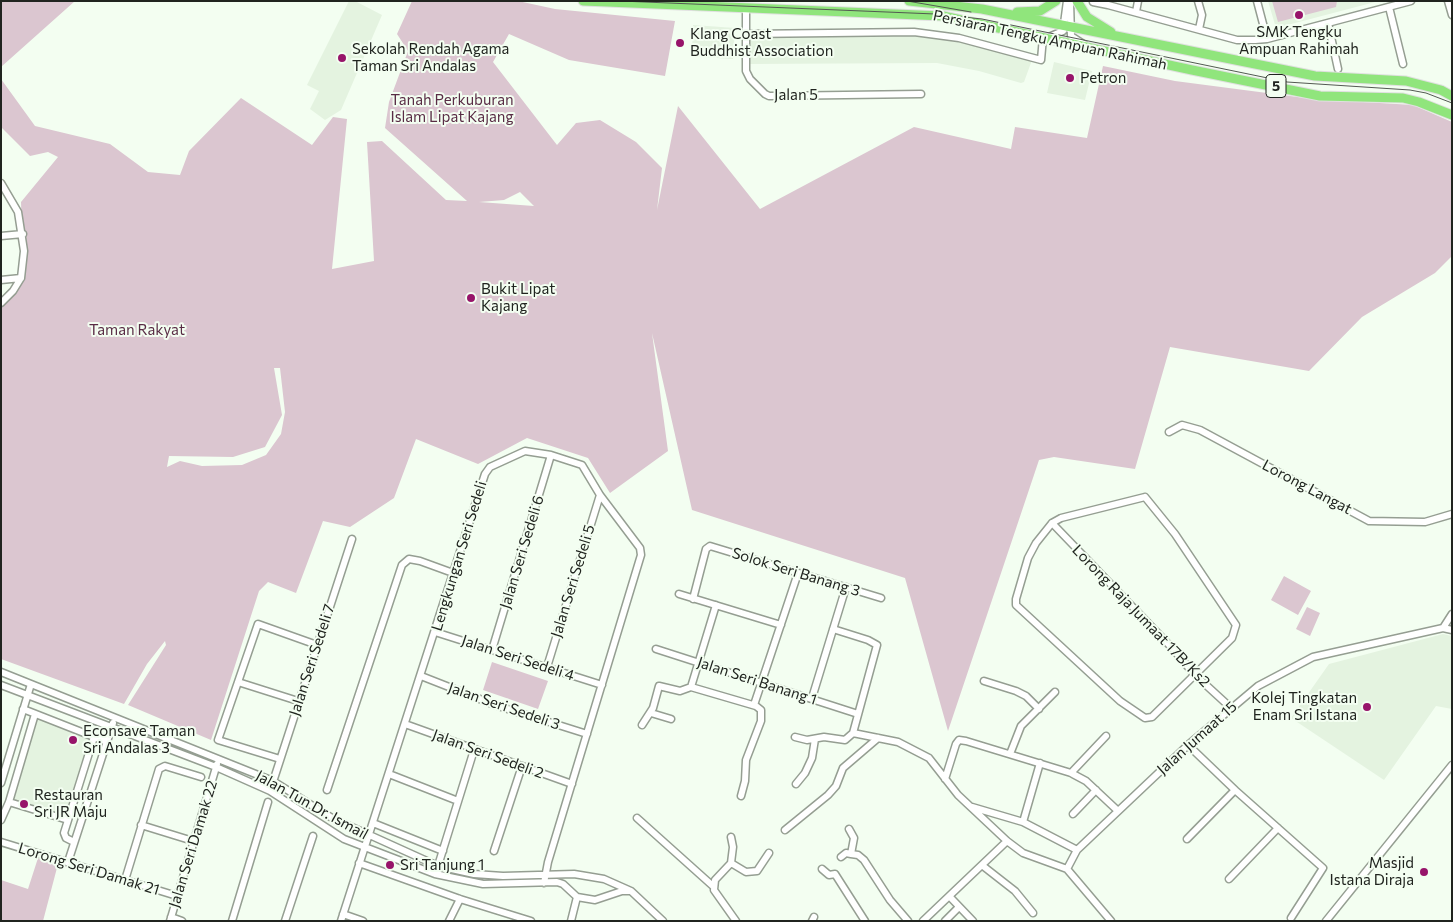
<!DOCTYPE html>
<html>
<head>
<meta charset="utf-8">
<style>
	body { margin:0 }
	#map { position:relative; width:1453px; height:922px; overflow:hidden; background:#f3fef1; font-family:Commissioner,sans-serif }
	canvas { display:block }
	.frame { position:absolute; inset:0; border:2px solid #20241f; pointer-events:none }
</style>
</head>
<body>
<div id="map">
<canvas width="1453" height="922"></canvas>
<div class="frame"></div>
</div>
<script>
const context = document.querySelector('canvas').getContext('2d');
context.lineJoin = 'round';
function fillPath(path, color) { context.fillStyle = color; context.fill(path, 'evenodd'); }
const toPath = rows => new Path2D(rows.map(r => 'M' + r).join(''));
function strokePath(path, color, width, dash) { context.strokeStyle = color; context.lineWidth = width; context.lineCap = dash ? 'butt' : 'round'; context.setLineDash(dash || []); context.stroke(path); }
function label(font, color, halo, rows, align = 'center') {
  context.font = font + ' Commissioner,sans-serif'; context.lineWidth = 4; context.setLineDash([]); context.textBaseline = 'middle'; context.strokeStyle = halo; context.fillStyle = color; for (const [text, x, y, turn = 0] of rows) {
    context.save(); context.translate(x, y); context.rotate((+turn || 0) * Math.PI / 180); context.textAlign = isNaN(turn) ? turn : align; if (halo) context.strokeText(text, 0, 0); context.fillText(text, 0, 0); context.restore();
  }
}
fillPath(toPath([
	[349,1,355,1,382,15,341,110,325,120,310,109,319,91,307,85],
	[1268,1,1379,1,1276,28],
	[693,25,735,28,733,59,699,57,692,52],
	[913,35,956,40,1032,60,1024,82,1021,83,979,71,937,63,747,64,749,36],
	[1054,62,1092,71,1085,100,1047,93],
	[1443,634,1452,636,1452,709,1436,706,1384,780,1291,718,1329,664],
	[36,717,90,739,66,817,12,801]
]), '#e4f3e0');
fillPath(toPath([
	[1,1,75,1,1,67],
	[412,1,518,1,555,9,675,21,665,76,569,60,509,34,493,62,557,145,576,123,600,120,636,142,662,168,657,210,678,106,760,209,914,127,1011,149,1015,127,1087,138,1103,66,1175,81,1313,99,1413,105,1452,122,1452,256,1435,273,1362,317,1309,371,1170,347,1135,469,1054,457,1039,460,948,731,905,578,692,510,652,333,668,451,610,493,588,458,527,438,478,464,416,439,394,498,350,527,323,521,296,593,268,582,259,591,211,740,128,705,166,645,165,641,147,664,124,704,1,659,1,298,12,293,23,266,21,202,58,157,48,152,30,156,1,127,1,79,35,126,110,144,148,172,180,175,189,151,241,98,312,145,333,117,347,119,332,269,374,261,367,142,382,141,446,200,467,201,385,128,389,102,408,51,397,34],
	[520,192,534,206,479,202,504,200],
	[274,368,280,368,285,412,281,434,266,455,242,465,202,466,180,461,167,467,169,456,233,457,265,447,282,415],
	[1272,1,1337,1,1336,7,1278,22],
	[1284,576,1311,591,1298,615,1271,600],
	[1307,607,1320,613,1310,636,1296,629],
	[492,662,548,681,538,709,483,690],
	[38,858,58,864,43,921,1,921,1,880,28,889]
]), '#dbc6d0');
const minor = toPath([
	[1070,1,1071,36,1085,45],
	[1198,1,1202,15,1199,29],
	[1257,1,1267,39],
	[1448,1,1452,15],
	[1093,2,1108,5,1237,40,1255,40,1267,39,1411,1],
	[1389,7,1403,64],
	[746,8,746,71,750,79,765,94,769,96,921,94],
	[1136,12,1138,1],
	[1328,23,1338,69],
	[746,34,914,32,959,38,1041,60,1043,37],
	[1049,37,1063,31,1067,1],
	[1,183,18,212,24,251,21,278,13,291,1,303],
	[1,236,23,234],
	[1,280,21,278],
	[1169,432,1182,425,1200,430,1369,521,1425,522,1452,514],
	[1145,497,1175,534,1236,625,1232,638,1152,717,1145,718,1120,701,1016,605,1016,599,1028,558,1036,543,1052,523,1061,518,1145,497],
	[1052,523,1174,650,1194,674,1230,707],
	[679,594,781,625],
	[693,599,706,549,710,546,881,598],
	[1443,628,1452,614],
	[833,629,868,640,877,645,853,733],
	[435,632,602,685],
	[656,649,858,714],
	[492,650,551,455],
	[547,667,600,495],
	[1,672,273,781,332,818,438,866,474,874,503,876,574,874,604,879,631,891,663,921],
	[421,676,495,705,587,734],
	[984,681,1016,691,1026,696,1039,709],
	[238,682,298,701],
	[1,685,216,767,270,791,344,839,435,874,483,884,557,882,563,884,577,897,571,921],
	[691,687,756,706,761,710,761,721,746,760,745,781,741,796],
	[812,698,846,587],
	[754,705,798,573],
	[23,709,107,742],
	[651,713,671,719],
	[405,724,572,784],
	[642,725,653,708,659,686,680,691,691,687,716,605],
	[853,733,898,742,929,758,958,795,1007,841,1023,853,1067,869,1111,921],
	[795,737,807,740,824,737,845,740,853,733],
	[1188,745,1235,790,1323,868,1291,918],
	[1010,754,1021,726,1055,692],
	[280,759,218,740,258,624,317,645],
	[1071,773,1106,736],
	[389,774,458,801],
	[945,779,956,744,959,740,966,741,1071,773,1086,781,1118,811],
	[1,783,31,684],
	[796,784,805,773,812,758,815,739],
	[327,790,402,565,409,559,420,561,453,573],
	[270,791,352,539],
	[9,802,68,820],
	[972,807,1023,822,1077,850],
	[1073,814,1096,790],
	[637,818,714,887],
	[1,820,9,802,35,714],
	[1023,822,1040,763],
	[373,823,443,851],
	[141,825,193,841],
	[849,829,854,838,851,854],
	[785,830,828,795,836,786,843,768,878,738],
	[1187,839,1235,790],
	[1,842,177,896],
	[74,842,66,838,64,833,94,737],
	[494,851,522,766],
	[841,857,846,853,851,854,858,855,864,860,890,900,908,921],
	[68,862,113,723],
	[359,863,460,899,531,921],
	[731,863,733,847,731,837],
	[983,866,1015,891,1033,913],
	[437,869,474,750],
	[822,869,829,875,835,874,865,921],
	[1067,869,1077,850,1188,745,1258,686,1313,657,1443,628,1452,630],
	[1229,879,1278,828],
	[125,880,159,769,165,766,201,777],
	[577,897,595,900,622,891,630,891],
	[950,897,973,921],
	[343,914,363,921],
	[171,917,182,921],
	[170,921,217,764],
	[232,921,268,802],
	[285,921,313,836],
	[341,921,485,474,490,467,525,451,551,455,582,465,600,495,640,548,641,555,548,862,544,883],
	[449,921,460,899],
	[736,921,714,890,715,880,731,863,746,872,757,871,769,853],
	[812,921,814,917],
	[923,921,1007,841],
	[945,921,959,907],
	[1326,921,1452,765]
]);
const highway = toPath([
	[583,1,943,16,1192,70,1320,96,1403,98,1419,102,1452,115],
	[909,1,982,9,1315,76,1406,81,1441,90,1452,96],
	[1077,1,1087,17,1111,32],
	[1017,12,1040,11,1056,1]
]);
strokePath(minor, '#959e92', 9);
strokePath(highway, '#e0e0e0', 11);
strokePath(minor, '#fff', 6);
strokePath(highway, '#90e57c', 9);
strokePath(toPath([
	[620,1,935,14,982,19,1287,82,1410,90,1426,93,1452,103],
	[907,1,971,12]
]), '#535952', 1);
for (const [x, y, r, color] of [
	[1299,15,5,"#97146a"],
	[680,43,5,"#97146a"],
	[342,58,5,"#97146a"],
	[1070,78,5,"#97146a"],
	[471,298,5,"#97146a"],
	[1367,707,5,"#97146a"],
	[73,740,5,"#97146a"],
	[24,804,5,"#97146a"],
	[390,865,5,"#97146a"],
	[1424,872,5,"#97146a"]
]) { const dot = new Path2D(); dot.arc(x, y, r, 0, 2 * Math.PI); context.fillStyle = color; context.fill(dot); strokePath(dot, '#f3fef1', 2); }
for (const [x, y, w] of [
	[1276,86,20]
]) { const box = new Path2D(); box.roundRect(x - w / 2, y - 11.5, w, 23, 4); context.fillStyle = '#f3fef1'; context.fill(box); strokePath(box, '#20241f', 1); }
label('bold 14px', '#20241f', null, [
	["5",1276,86]
]);
label('15px', '#20241f', '#f3fef1', [
	["SMK Tengku",1299,32,"center"],
	["Ampuan Rahimah",1299,49,"center"],
	["Klang Coast",690,34],
	["Buddhist Association",690,51],
	["Sekolah Rendah Agama",352,49],
	["Taman Sri Andalas",352,66],
	["Petron",1080,78],
	["Bukit Lipat",481,289],
	["Kajang",481,306],
	["Kolej Tingkatan",1357,698,"right"],
	["Enam Sri Istana",1357,715,"right"],
	["Econsave Taman",83,731],
	["Sri Andalas 3",83,748],
	["Restauran",34,795],
	["Sri JR Maju",34,812],
	["Masjid",1414,863,"right"],
	["Istana Diraja",1414,880,"right"],
	["Sri Tanjung 1",400,865]
], 'left');
label('15px', '#20241f', '#f3fef1', [
	["Persiaran Tengku Ampuan Rahimah",1050,40,12],
	["Jalan 5",796,95],
	["Lorong Langat",1307,487,28],
	["Jalan Seri Sedeli 6",522,552,-73],
	["Lengkungan Seri Sedeli",459,556,-73],
	["Solok Seri Banang 3",796,572,17],
	["Jalan Seri Sedeli 5",573,581,-73],
	["Lorong Raja Jumaat 17B/Ks2",1141,616,46],
	["Jalan Seri Sedeli 4",518,658,18],
	["Jalan Seri Sedeli 7",312,660,-72],
	["Jalan Seri Banang 1",757,681,18],
	["Jalan Seri Sedeli 3",504,706,19],
	["Jalan Jumaat 15",1197,738,-42],
	["Jalan Seri Sedeli 2",488,754,20],
	["Jalan Tun Dr. Ismail",312,805,29],
	["Jalan Seri Damak 22",193,844,-73],
	["Lorong Seri Damak 21",89,869,17]
]);
label('15px', '#592c45', '#f3fef1', [
	["Tanah Perkuburan",452,100],
	["Islam Lipat Kajang",452,117],
	["Taman Rakyat",137,330]
]);
</script>
</body>
</html>
